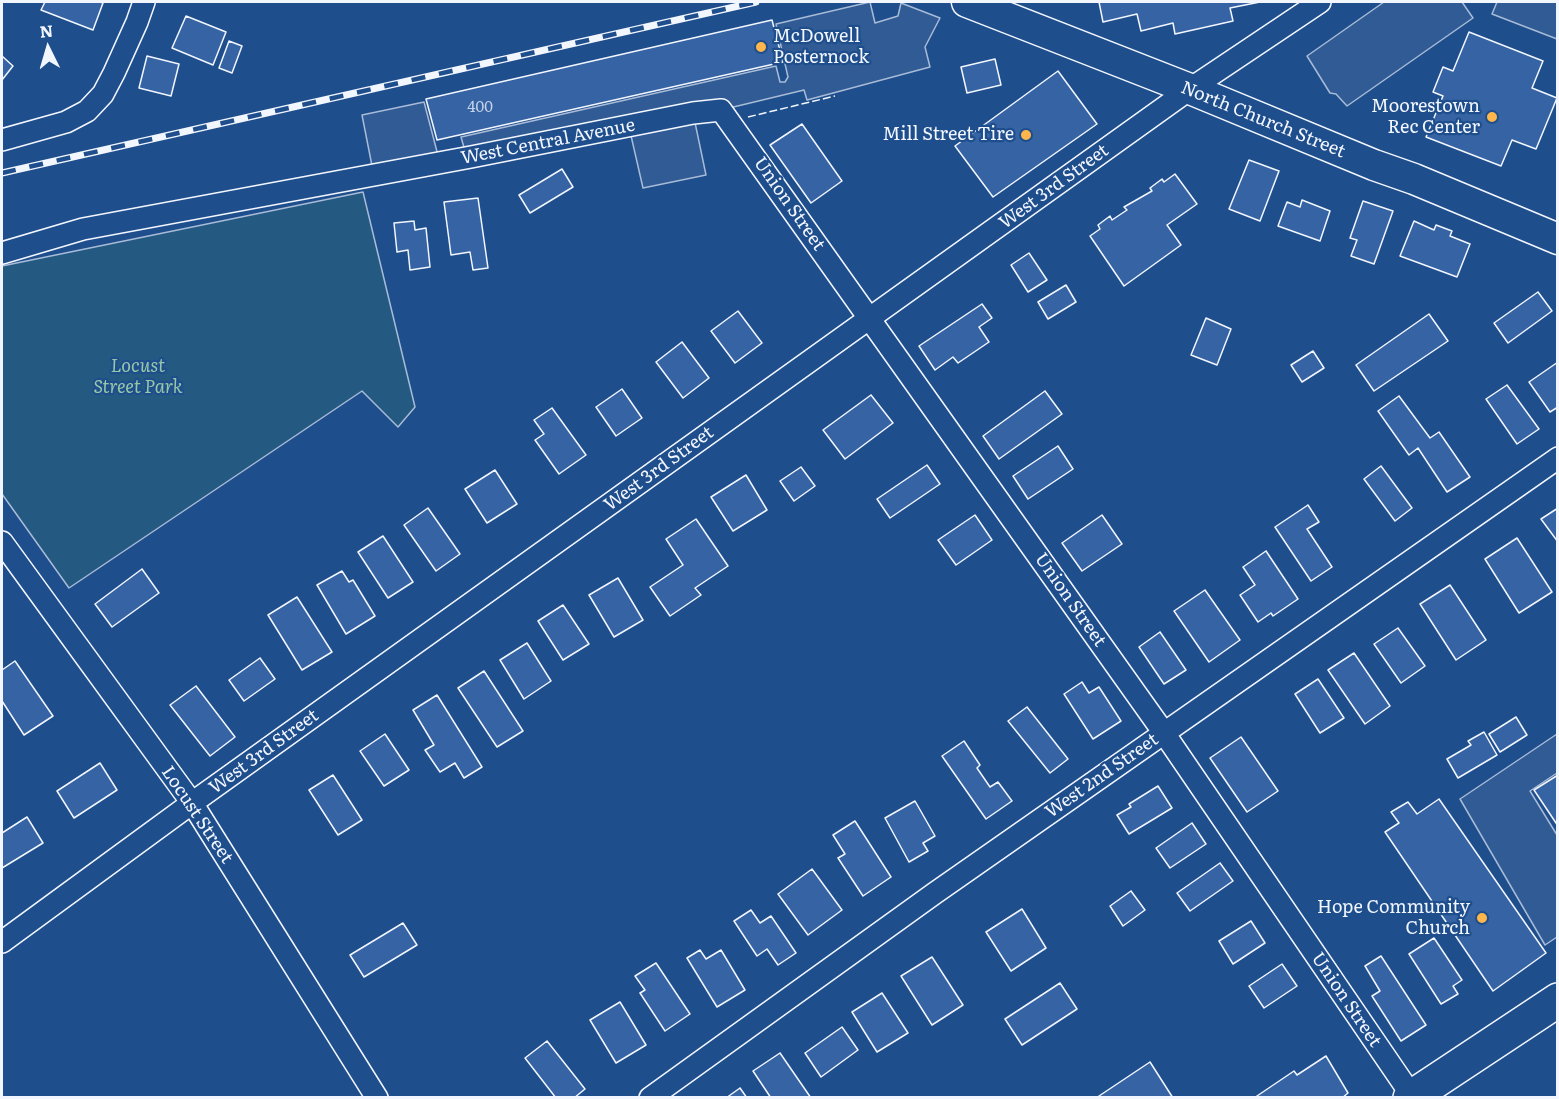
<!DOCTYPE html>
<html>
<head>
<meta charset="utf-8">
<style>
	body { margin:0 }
	#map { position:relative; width:1559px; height:1099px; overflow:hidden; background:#1f4e8c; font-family:Literata,serif }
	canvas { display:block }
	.frame { position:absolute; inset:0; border:3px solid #f2f6ff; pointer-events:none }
	.north { position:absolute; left:18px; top:18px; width:60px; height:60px; -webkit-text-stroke:4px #1f4e8c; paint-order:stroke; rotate:355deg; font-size:16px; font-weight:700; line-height:24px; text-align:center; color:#f2f6ff }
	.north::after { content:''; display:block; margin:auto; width:21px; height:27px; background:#f2f6ff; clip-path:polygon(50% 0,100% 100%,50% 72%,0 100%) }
</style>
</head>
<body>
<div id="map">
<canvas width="1559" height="1099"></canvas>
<div class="frame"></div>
<div class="north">N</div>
</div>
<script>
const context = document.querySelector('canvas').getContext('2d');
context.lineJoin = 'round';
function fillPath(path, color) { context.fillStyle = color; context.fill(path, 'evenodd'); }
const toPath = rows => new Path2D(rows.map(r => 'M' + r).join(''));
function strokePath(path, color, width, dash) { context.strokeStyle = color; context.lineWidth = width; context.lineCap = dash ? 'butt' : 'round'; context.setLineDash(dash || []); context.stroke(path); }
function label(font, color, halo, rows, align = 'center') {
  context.font = font + ' Literata,serif'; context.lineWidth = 4.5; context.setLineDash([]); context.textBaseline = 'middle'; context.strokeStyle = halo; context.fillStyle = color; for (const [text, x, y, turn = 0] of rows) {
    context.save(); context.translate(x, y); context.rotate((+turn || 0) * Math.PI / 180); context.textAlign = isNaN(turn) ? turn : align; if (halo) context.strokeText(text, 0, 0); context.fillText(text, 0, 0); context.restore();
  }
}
const green = toPath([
	[363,192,415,407,398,427,362,391,69,588,2,494,2,266,363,192]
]);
fillPath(green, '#245a82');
strokePath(green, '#a8bbd7', 1.5);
const parking = toPath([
	[870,2,875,23,898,16,901,3,940,18,925,47,930,67,807,100,804,90,721,110,693,113,706,175,643,188,629,127,467,158,461,137,776,66,780,82,785,82,788,77,776,24,870,2],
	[1384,2,1462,2,1473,18,1347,106,1336,94,1330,93,1307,56,1384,2],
	[1497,2,1557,2,1557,39,1492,14,1497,2],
	[424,102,440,163,374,176,362,115,424,102],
	[1557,734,1557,773,1530,791,1557,835,1557,937,1545,945,1460,799,1557,734]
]);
fillPath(parking, '#305b95');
strokePath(parking, '#a8bbd7', 1.5);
const building = toPath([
	[45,2,100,2,103,3,93,30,41,10,45,2],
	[1099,2,1260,2,1230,8,1233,21,1175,34,1173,23,1141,31,1137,14,1103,22,1099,2],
	[186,16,226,32,213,65,172,48,186,16],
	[772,20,783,62,437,140,426,99,772,20],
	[1469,32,1543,61,1532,88,1557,98,1536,149,1512,140,1501,166,1426,137,1443,96,1433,92,1443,67,1453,71,1469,32],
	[229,41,242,46,232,73,219,68,229,41],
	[2,56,13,66,2,80,2,56],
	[147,56,179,64,171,96,139,88,147,56],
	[995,59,1001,85,967,93,961,67,995,59],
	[1058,71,1097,124,993,197,955,146,1058,71],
	[802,124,842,181,811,203,770,145,802,124],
	[1249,160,1279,171,1260,221,1229,209,1249,160],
	[562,169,573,187,530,213,519,195,562,169],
	[1175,174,1197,204,1167,225,1181,245,1124,286,1090,236,1100,229,1098,225,1110,216,1112,220,1127,210,1124,207,1152,191,1150,188,1162,179,1164,182,1175,174],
	[478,198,488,268,473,270,470,252,451,255,444,202,478,198],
	[1302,200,1330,211,1320,241,1278,226,1287,202,1300,207,1302,200],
	[1363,201,1393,211,1374,264,1351,256,1357,240,1350,238,1363,201],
	[414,221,415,230,426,228,430,267,410,270,408,250,397,252,394,223,414,221],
	[1414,221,1434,230,1436,225,1452,231,1450,236,1470,244,1457,277,1400,256,1414,221],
	[1029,253,1047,280,1028,292,1011,265,1029,253],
	[1066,285,1076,302,1048,319,1038,302,1066,285],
	[1538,292,1552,311,1508,343,1494,323,1538,292],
	[982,304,992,318,979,327,989,342,958,363,953,357,935,370,919,346,982,304],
	[738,311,762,343,735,363,711,331,738,311],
	[1429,314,1448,341,1374,391,1356,365,1429,314],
	[1206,318,1231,329,1217,365,1191,355,1206,318],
	[682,342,709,378,683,398,656,362,682,342],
	[1313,351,1324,368,1302,382,1291,365,1313,351],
	[1558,362,1558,407,1550,412,1529,382,1558,362],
	[1507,385,1539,429,1517,444,1486,399,1507,385],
	[622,389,642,418,616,436,596,407,622,389],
	[1045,391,1062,414,999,459,983,436,1045,391],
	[871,395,893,423,845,459,823,430,871,395],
	[1399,396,1430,438,1439,432,1470,477,1447,492,1418,448,1409,455,1378,411,1399,396],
	[552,408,586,455,559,474,535,440,544,434,534,420,552,408],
	[1058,446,1073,469,1028,499,1013,476,1058,446],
	[927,465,940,484,890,518,877,499,927,465],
	[1381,466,1412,508,1395,521,1364,479,1381,466],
	[801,467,815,486,794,501,780,481,801,467],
	[495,470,517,504,487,523,465,489,495,470],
	[746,475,767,510,733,531,711,497,746,475],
	[1308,505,1319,522,1307,529,1332,567,1311,581,1275,527,1308,505],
	[428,508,460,554,436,571,404,525,428,508],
	[1558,508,1558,542,1541,519,1558,508],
	[975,515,992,540,956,565,938,540,975,515],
	[1102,515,1122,544,1082,571,1062,543,1102,515],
	[696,519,728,566,695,588,701,595,670,616,650,587,683,565,666,539,696,519],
	[383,536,413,582,388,598,358,552,383,536],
	[1517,538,1552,592,1519,613,1485,559,1517,538],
	[1266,551,1298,599,1273,616,1271,613,1258,622,1240,595,1255,585,1243,567,1266,551],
	[142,569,159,593,112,627,95,604,142,569],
	[342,571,349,582,353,580,375,616,346,634,317,585,342,571],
	[618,578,643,620,614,637,589,595,618,578],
	[1450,585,1486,640,1456,660,1420,604,1450,585],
	[1205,590,1240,640,1209,662,1174,611,1205,590],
	[297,597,332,652,302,670,268,615,297,597],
	[563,605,589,644,563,660,538,621,563,605],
	[1398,628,1425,666,1401,683,1374,644,1398,628],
	[1160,632,1186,670,1164,684,1139,647,1160,632],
	[527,643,551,681,524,699,500,660,527,643],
	[1354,653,1390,706,1365,724,1328,670,1354,653],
	[260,658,275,679,244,701,229,680,260,658],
	[15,661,53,716,24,735,2,701,2,670,15,661],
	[484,671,523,731,497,747,458,688,484,671],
	[1318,679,1344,718,1320,733,1295,694,1318,679],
	[1082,682,1089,693,1099,687,1121,721,1093,739,1064,694,1082,682],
	[196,686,235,737,210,756,170,705,196,686],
	[437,695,482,767,464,778,455,763,440,772,425,750,434,745,413,710,437,695],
	[1027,707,1068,759,1050,773,1008,721,1027,707],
	[1516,717,1527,735,1500,752,1489,734,1516,717],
	[1484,732,1497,755,1458,778,1447,759,1471,745,1468,741,1484,732],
	[385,734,409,770,384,786,360,751,385,734],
	[1241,737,1278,791,1247,812,1210,758,1241,737],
	[964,741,980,765,977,768,990,787,998,782,1012,801,986,819,942,756,964,741],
	[100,763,117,790,74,818,57,791,100,763],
	[333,775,362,820,338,835,309,790,333,775],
	[1558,775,1558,826,1534,790,1558,775],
	[1158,786,1172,808,1129,834,1117,815,1131,807,1129,804,1158,786],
	[1439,799,1546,953,1493,991,1385,832,1399,823,1391,812,1408,802,1417,814,1439,799],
	[915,801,935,836,923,843,928,851,909,862,885,818,915,801],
	[27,817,43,843,2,868,2,833,27,817],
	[855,821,891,877,863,896,838,858,845,854,833,835,855,821],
	[1192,823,1206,844,1170,868,1156,848,1192,823],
	[1220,863,1233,881,1190,911,1177,893,1220,863],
	[812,869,842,910,808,935,778,894,812,869],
	[1131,891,1145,910,1123,926,1110,906,1131,891],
	[1022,909,1046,948,1011,971,986,932,1022,909],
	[751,910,760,923,771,916,796,953,778,965,767,949,757,956,734,921,751,910],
	[1251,921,1265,943,1233,964,1219,941,1251,921],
	[403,923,417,945,364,977,350,955,403,923],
	[1434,938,1462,980,1453,986,1458,994,1441,1004,1409,954,1434,938],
	[700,950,706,959,721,950,745,990,717,1007,687,958,700,950],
	[1381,956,1426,1025,1401,1041,1372,996,1380,991,1365,966,1381,956],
	[932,957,963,1005,932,1025,901,976,932,957],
	[656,963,690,1014,665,1031,640,993,645,990,635,976,656,963],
	[1282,964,1297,986,1264,1008,1249,986,1282,964],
	[1060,983,1077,1009,1022,1045,1005,1019,1060,983],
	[882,993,908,1033,877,1052,852,1012,882,993],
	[620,1002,646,1045,616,1063,590,1020,620,1002],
	[842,1027,858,1050,821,1077,805,1053,842,1027],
	[547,1041,585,1089,574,1098,556,1098,525,1058,547,1041],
	[780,1053,811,1098,771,1098,753,1071,780,1053],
	[1326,1056,1348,1093,1342,1098,1254,1098,1294,1071,1297,1075,1326,1056],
	[1150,1062,1173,1098,1096,1098,1150,1062],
	[740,1088,747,1098,726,1098,740,1088]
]);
fillPath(building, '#3563a3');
strokePath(building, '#f2f6ff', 1.5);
const minor = toPath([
	[2,140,66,122,87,111,103,94,114,73,137,22,144,2],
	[2,253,83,229,471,157,693,113,721,110,1164,733,1412,1096],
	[2,542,192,803,377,1098],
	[2,942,192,803,1190,89,1320,2],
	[650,1098,935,893,1558,458]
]);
const secondary = toPath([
	[967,2,1190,89,1374,165,1414,179,1558,239]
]);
const primary = toPath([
	[1410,1098,1558,1000]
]);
strokePath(minor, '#f2f6ff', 24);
strokePath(secondary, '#f2f6ff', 33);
strokePath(primary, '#f2f6ff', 36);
strokePath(minor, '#1f4e8c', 21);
strokePath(secondary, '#1f4e8c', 30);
strokePath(primary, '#1f4e8c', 33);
const rail = toPath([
	[2,173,756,2]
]);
strokePath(rail, '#f2f6ff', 7);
strokePath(rail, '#1f4e8c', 4.5, [14]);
strokePath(toPath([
	[748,117,835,96]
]), '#f2f6ff', 1.5, [8, 3]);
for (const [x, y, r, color] of [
	[761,47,6,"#ffb74d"],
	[1492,117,6,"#ffb74d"],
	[1026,135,6,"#ffb74d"],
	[1482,918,6,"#ffb74d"]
]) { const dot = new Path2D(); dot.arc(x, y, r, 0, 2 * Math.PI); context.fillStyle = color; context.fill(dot); strokePath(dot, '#1f4e8c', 2); }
label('15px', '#c3d1e8', null, [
	["400",480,108]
]);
label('18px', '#f2f6ff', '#1f4e8c', [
	["McDowell",773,37,"left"],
	["Posternock",773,58,"left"],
	["Moorestown",1480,107],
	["Rec Center",1480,128],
	["Mill Street Tire",1014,135],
	["Hope Community",1470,908],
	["Church",1470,929]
], 'right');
label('18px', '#f2f6ff', '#1f4e8c', [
	["North Church Street",1263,120,22],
	["West Central Avenue",548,142,-11],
	["West 3rd Street",1054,187,-36],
	["Union Street",789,204,55],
	["West 3rd Street",659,469,-36],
	["Union Street",1070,600,55],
	["West 3rd Street",264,752,-36],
	["West 2nd Street",1102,776,-35],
	["Locust Street",197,815,56],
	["Union Street",1346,1000,56]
]);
label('italic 18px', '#97c8a6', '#1f4e8c', [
	["Locust",138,367],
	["Street Park",138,388]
]);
</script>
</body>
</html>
